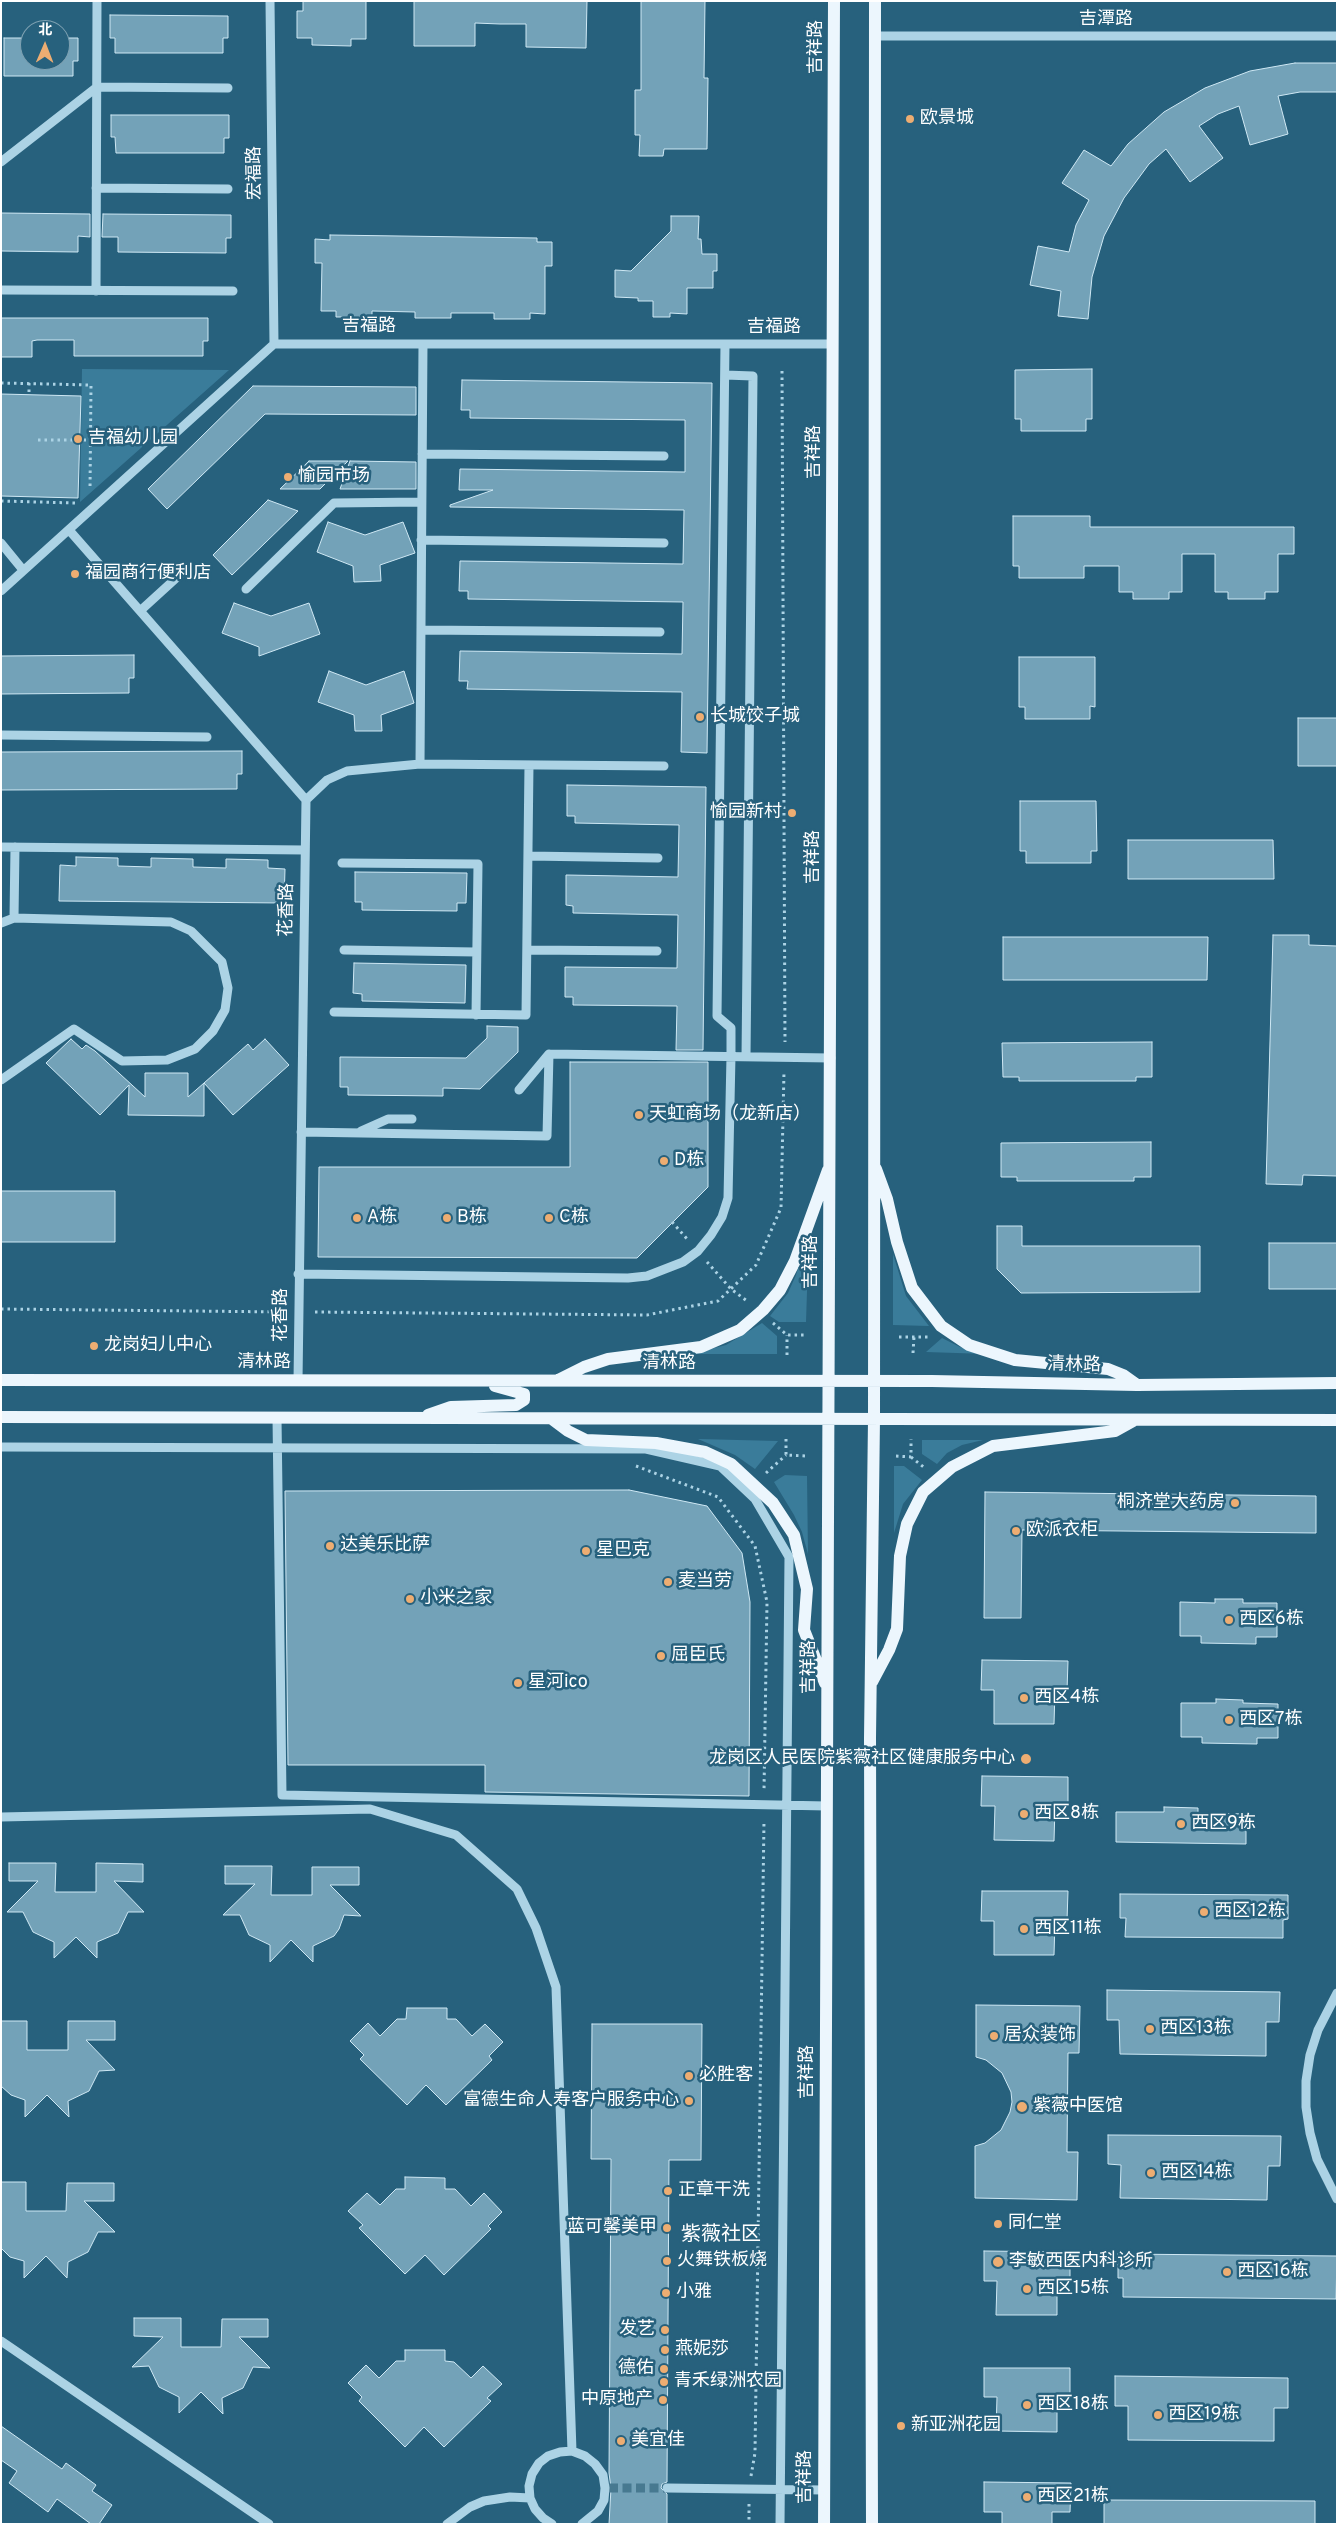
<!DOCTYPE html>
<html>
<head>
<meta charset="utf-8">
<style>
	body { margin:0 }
	#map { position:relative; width:1338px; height:2525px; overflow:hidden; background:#27617d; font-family:Overpass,"Noto Sans SC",sans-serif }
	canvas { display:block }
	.frame { position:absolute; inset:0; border:2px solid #fff; pointer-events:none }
	.north { position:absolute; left:20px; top:20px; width:50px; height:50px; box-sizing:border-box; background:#27617d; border:1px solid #7da0b1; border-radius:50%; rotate:1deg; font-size:14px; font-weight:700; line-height:20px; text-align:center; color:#fff }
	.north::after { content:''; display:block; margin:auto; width:18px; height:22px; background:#edad72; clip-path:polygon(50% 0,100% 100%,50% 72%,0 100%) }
</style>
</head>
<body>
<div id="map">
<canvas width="1338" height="2525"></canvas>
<div class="frame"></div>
<div class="north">北</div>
</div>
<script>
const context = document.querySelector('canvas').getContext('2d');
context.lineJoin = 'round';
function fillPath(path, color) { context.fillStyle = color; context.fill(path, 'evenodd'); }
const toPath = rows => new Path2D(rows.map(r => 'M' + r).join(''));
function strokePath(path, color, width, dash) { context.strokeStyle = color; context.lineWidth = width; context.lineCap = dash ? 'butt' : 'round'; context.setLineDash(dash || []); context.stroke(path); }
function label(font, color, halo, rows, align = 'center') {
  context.font = font + ' Overpass,"Noto Sans SC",sans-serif'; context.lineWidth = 5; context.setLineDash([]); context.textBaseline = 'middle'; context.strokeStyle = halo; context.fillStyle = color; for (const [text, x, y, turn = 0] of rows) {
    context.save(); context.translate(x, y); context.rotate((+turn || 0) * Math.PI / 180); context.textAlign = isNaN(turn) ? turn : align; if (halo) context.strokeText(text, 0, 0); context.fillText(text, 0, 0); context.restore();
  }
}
fillPath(toPath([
	[82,369,229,370,80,502],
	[809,1231,806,1322,779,1322,770,1316,788,1293,796,1275],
	[893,1254,906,1296,929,1326,893,1325],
	[762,1323,777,1336,777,1354,691,1354,726,1345],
	[942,1338,960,1347,987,1354,926,1352],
	[698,1439,778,1441,755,1469,735,1455],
	[922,1440,983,1440,962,1445,947,1453,937,1464,922,1454],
	[894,1466,904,1466,922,1480,903,1504,894,1533],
	[785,1475,807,1476,808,1554,802,1532,794,1515,774,1482]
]), '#3a7c9a');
const building = toPath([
	[303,1,366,1,366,39,351,39,351,46,312,45,312,38,297,38,297,11,303,11,303,1],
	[414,1,587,1,586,48,526,47,526,24,500,24,475,23,475,46,414,46,414,1],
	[641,1,705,1,704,78,708,78,707,149,664,149,663,156,639,156,640,135,635,135,635,90,641,90,641,1],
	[110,15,228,16,228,38,223,38,223,53,115,53,115,38,110,38,110,15],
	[4,38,30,38,30,60,60,60,60,38,78,38,78,61,73,61,73,76,4,76,4,38],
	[1295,63,1337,63,1337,92,1300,92,1278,96,1288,134,1250,145,1239,106,1218,114,1199,126,1223,158,1190,182,1166,149,1149,164,1124,198,1104,236,1092,277,1088,319,1058,316,1061,291,1030,285,1038,246,1069,252,1076,225,1089,200,1062,183,1084,150,1111,166,1128,144,1164,112,1205,88,1250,71,1295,63],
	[111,115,229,115,229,138,224,138,224,153,116,153,115,137,111,137,111,115],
	[1,213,90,214,90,237,78,236,78,252,1,251,1,213],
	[103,214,231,215,231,238,226,238,226,253,118,252,118,237,102,237,103,214],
	[671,216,699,216,698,239,701,239,702,254,717,254,717,271,713,271,713,288,687,288,687,314,670,313,670,317,653,317,653,301,638,301,638,298,615,297,615,270,631,271,671,231,671,216],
	[330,235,537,238,537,242,552,242,552,266,545,266,545,314,530,313,530,319,494,319,494,313,451,313,451,318,415,318,415,312,372,311,372,317,336,317,336,311,321,311,322,263,315,263,315,239,330,240,330,235],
	[1,318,208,318,208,341,203,341,203,356,74,356,74,340,37,340,32,341,32,357,1,357,1,318],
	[1092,369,1092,419,1086,419,1086,431,1021,431,1021,419,1015,419,1015,370,1092,369],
	[462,380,712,383,707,753,681,752,682,692,467,689,468,681,459,681,460,651,682,654,683,602,468,599,468,591,459,591,460,561,683,564,684,510,450,507,450,505,493,490,459,490,460,469,685,472,685,420,470,418,470,410,461,410,462,380],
	[253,386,416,387,416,415,265,414,167,509,148,489,253,386],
	[1,394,81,396,78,498,1,496,1,394],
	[309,461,348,461,320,489,280,489,309,461],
	[350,461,416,462,416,489,340,489,350,461],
	[268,500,298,511,232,575,213,555,268,500],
	[1013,516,1090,516,1090,527,1294,527,1294,554,1278,554,1278,592,1265,592,1265,599,1228,599,1228,592,1215,592,1215,554,1182,554,1182,592,1169,592,1169,599,1133,599,1133,592,1119,592,1119,566,1084,566,1084,578,1019,578,1019,566,1013,566,1013,516],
	[328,522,365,535,403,522,415,553,380,565,381,581,354,582,353,566,317,552,328,522],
	[234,603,271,616,309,603,320,634,259,656,259,647,222,633,234,603],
	[134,655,134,678,129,678,129,693,1,694,1,656,134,655],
	[1019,657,1095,657,1095,707,1090,706,1090,719,1025,719,1025,707,1019,707,1019,657],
	[329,671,366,685,404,671,414,703,381,715,382,731,355,731,354,715,318,702,329,671],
	[1298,718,1337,718,1337,766,1298,766,1298,718],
	[242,751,242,774,237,774,237,789,1,790,1,752,242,751],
	[567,785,706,787,703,1050,676,1050,677,1006,573,1005,573,997,565,997,565,967,677,968,678,915,573,913,573,906,566,905,566,875,678,877,679,825,575,823,575,816,567,816,567,785],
	[1020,801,1096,801,1097,851,1091,851,1091,863,1026,863,1026,851,1020,851,1020,801],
	[1128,840,1273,840,1274,879,1128,879,1128,840],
	[76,857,118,858,118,866,151,867,151,858,193,859,193,867,226,868,226,859,268,860,268,868,285,869,284,903,59,901,60,865,76,866,76,857],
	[355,872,467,873,466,903,457,903,457,911,362,910,362,902,355,902,355,872],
	[1273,935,1309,935,1309,945,1337,946,1337,1176,1303,1175,1302,1185,1266,1184,1273,935],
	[1003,937,1208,937,1207,980,1003,980,1003,937],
	[354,963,466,965,465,1003,362,1001,362,994,353,993,354,963],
	[487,1026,518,1027,518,1052,480,1089,443,1088,443,1096,348,1095,348,1087,340,1087,340,1057,466,1058,487,1038,487,1026],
	[71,1039,82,1049,86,1045,95,1051,145,1097,145,1073,188,1073,188,1097,204,1083,204,1116,128,1115,129,1085,100,1115,46,1063,71,1039],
	[265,1039,289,1065,233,1115,204,1083,248,1044,253,1050,265,1039],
	[1152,1042,1152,1077,1136,1077,1136,1081,1019,1081,1019,1077,1003,1077,1002,1043,1152,1042],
	[570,1062,708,1062,708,1187,637,1258,318,1257,319,1167,570,1167,570,1062],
	[1151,1142,1151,1177,1134,1177,1134,1181,1017,1181,1017,1177,1001,1177,1001,1143,1151,1142],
	[1,1191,115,1191,115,1242,1,1242,1,1191],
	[997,1226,1022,1226,1022,1246,1200,1246,1200,1292,1021,1293,997,1269,997,1226],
	[1269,1243,1337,1243,1337,1289,1269,1289,1269,1243],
	[629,1490,707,1506,742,1553,750,1602,749,1796,485,1792,485,1765,288,1765,285,1491,629,1490],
	[985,1492,1316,1496,1316,1533,1022,1530,1021,1618,984,1618,985,1492],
	[1215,1599,1243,1599,1243,1603,1277,1603,1277,1637,1256,1637,1256,1644,1201,1643,1201,1636,1180,1636,1180,1602,1215,1603,1215,1599],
	[982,1660,1068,1661,1067,1691,1055,1691,1054,1724,994,1724,994,1690,981,1690,982,1660],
	[1216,1699,1243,1700,1243,1703,1278,1704,1278,1738,1257,1738,1257,1744,1202,1743,1202,1737,1181,1737,1181,1703,1216,1703,1216,1699],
	[982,1776,1068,1777,1068,1807,1055,1807,1054,1841,994,1840,995,1806,981,1806,982,1776],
	[1164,1807,1198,1808,1198,1813,1246,1814,1246,1844,1116,1842,1116,1812,1164,1812,1164,1807],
	[9,1863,56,1863,55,1892,96,1892,96,1863,143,1864,143,1882,114,1881,144,1912,128,1912,118,1933,97,1942,97,1958,76,1937,54,1958,54,1942,33,1932,23,1912,7,1912,38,1881,9,1881,9,1863],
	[225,1866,272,1866,271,1895,312,1895,312,1867,359,1867,359,1885,330,1885,361,1916,344,1915,339,1929,334,1936,313,1946,313,1962,291,1940,270,1962,270,1945,249,1935,240,1915,223,1915,255,1884,225,1884,225,1866],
	[982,1891,1068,1891,1067,1921,1055,1921,1054,1955,994,1955,994,1921,981,1921,982,1891],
	[1120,1894,1288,1895,1288,1919,1283,1920,1283,1938,1125,1937,1126,1918,1120,1918,1120,1894],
	[1107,1990,1280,1992,1279,2022,1266,2022,1266,2056,1120,2054,1119,2020,1107,2020,1107,1990],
	[976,2005,1080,2006,1079,2053,1068,2053,1067,2152,1078,2152,1077,2200,975,2198,975,2146,985,2143,1001,2130,1010,2112,1012,2102,1011,2092,1002,2073,986,2060,976,2057,976,2005],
	[407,2008,447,2008,447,2019,456,2019,472,2036,485,2024,503,2042,489,2056,492,2060,446,2105,426,2085,407,2105,360,2059,364,2055,350,2041,368,2023,380,2036,397,2019,406,2019,407,2008],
	[1,2021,27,2021,27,2050,68,2050,68,2021,115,2021,115,2040,86,2040,115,2070,99,2071,89,2091,68,2101,69,2117,47,2095,25,2117,25,2100,11,2095,1,2086,1,2021],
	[592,2024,702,2024,701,2160,669,2160,667,2482,662,2484,661,2488,667,2494,667,2524,609,2524,611,2488,609,2473,611,2159,591,2159,592,2024],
	[1108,2135,1281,2136,1280,2166,1268,2166,1267,2200,1120,2198,1121,2165,1108,2164,1108,2135],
	[405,2177,445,2178,445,2189,455,2189,471,2206,484,2193,502,2212,488,2226,491,2229,444,2275,425,2255,405,2274,359,2228,363,2225,348,2211,367,2193,380,2205,396,2189,405,2189,405,2177],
	[1,2182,26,2182,26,2211,66,2211,67,2183,114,2183,114,2201,84,2201,115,2232,98,2232,88,2252,68,2262,67,2278,46,2256,24,2278,24,2261,10,2257,1,2248,1,2182],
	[984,2251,1070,2252,1070,2282,1057,2282,1057,2315,996,2315,997,2281,984,2281,984,2251],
	[1118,2254,1337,2256,1336,2299,1123,2297,1123,2278,1118,2278,1118,2254],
	[134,2318,181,2318,181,2347,221,2347,222,2319,268,2319,268,2337,239,2337,270,2368,253,2367,243,2388,222,2398,223,2414,201,2392,179,2413,179,2397,159,2387,149,2366,132,2367,163,2337,134,2336,134,2318],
	[405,2350,445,2350,445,2361,454,2362,471,2378,483,2366,502,2384,487,2398,491,2401,444,2447,424,2427,405,2447,359,2401,362,2397,348,2383,366,2365,379,2378,396,2361,405,2361,405,2350],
	[984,2368,1070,2368,1070,2398,1057,2398,1057,2432,996,2431,997,2397,984,2397,984,2368],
	[1115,2376,1288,2378,1288,2408,1274,2408,1274,2441,1128,2440,1128,2406,1115,2406,1115,2376],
	[1,2426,62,2469,66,2463,96,2485,92,2491,112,2505,99,2524,91,2524,57,2499,48,2512,9,2483,17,2471,1,2460,1,2426],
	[984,2482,1071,2483,1070,2512,1052,2512,1052,2524,1002,2524,1002,2512,984,2512,984,2482],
	[1104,2500,1315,2501,1315,2524,1104,2524,1104,2500]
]);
fillPath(building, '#73a2b8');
strokePath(building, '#cfe8f4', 1);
strokePath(toPath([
	[609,2488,667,2488]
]), '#477990', 9, [9, 4.5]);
strokePath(toPath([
	[782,371,785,1042],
	[1,383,91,385,90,490],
	[29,383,29,395],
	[38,440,91,440],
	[1,501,75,503],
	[672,1222,688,1240],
	[707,1262,731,1289,747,1301],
	[1,1309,286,1312],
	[315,1312,647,1315,718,1301,756,1265,781,1208,784,1071],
	[773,1323,787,1335,806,1335],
	[899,1337,929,1337],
	[913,1353,914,1337],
	[787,1355,787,1335],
	[786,1439,786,1455,806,1456],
	[896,1456,911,1457,911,1439],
	[911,1457,926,1469],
	[636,1466,718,1497,755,1546,767,1602,764,1791],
	[766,1473,786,1455],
	[751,2476,755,2453,764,1820],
	[749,2504,749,2524]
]), '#acd3e5', 3, [2.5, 4]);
strokePath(toPath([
	[270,1,274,344],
	[875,36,1337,36],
	[1,162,97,87,228,88],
	[96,188,228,189],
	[1,290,233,291],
	[96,291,97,1],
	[725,375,753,376,746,1057],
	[422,454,664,456],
	[69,530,306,800,298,1380],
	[421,540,664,543],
	[1,543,23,570],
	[246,589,334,503,421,502],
	[1,591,274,344,833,344],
	[140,611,185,570],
	[421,630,660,632],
	[1,735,207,737],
	[420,764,423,344],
	[306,800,327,780,347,771,420,764,664,766],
	[1,847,305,850],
	[528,856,658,858],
	[342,863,478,864,476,1015],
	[1,923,14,918],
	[344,950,476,952],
	[527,950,657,951],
	[334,1012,526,1015,529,765],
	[549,1054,831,1058],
	[1,1080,74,1029,122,1061,167,1060,195,1049,213,1031,225,1010,228,988,222,962,191,931,171,922,14,918,15,847],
	[519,1090,549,1054],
	[361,1131,388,1119,412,1119],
	[301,1132,547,1136,549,1054],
	[298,1274,628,1278,647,1276,683,1262,698,1251,711,1235,722,1217,728,1198,731,1056,731,1028,717,1016,725,344],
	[277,1418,282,1795,827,1806],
	[1,1447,646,1449,720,1466,755,1499,789,1557,780,2524],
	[1,1817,370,1809,456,1835,517,1889,536,1928,556,1987,572,2451],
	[1337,1993,1318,2030,1310,2055,1306,2081,1306,2107,1310,2133,1317,2159,1337,2199],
	[1,2341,269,2524],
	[667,2488,824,2490],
	[447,2524,470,2507,484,2501,510,2497,530,2498],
	[552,2524,543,2518,535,2509,530,2498,529,2486,532,2474,539,2463,548,2456,560,2452,572,2451,585,2456,595,2464,603,2475,605,2488,604,2500,598,2511,582,2524]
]), '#acd3e5', 9);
strokePath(toPath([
	[876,1169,887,1199,897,1242,912,1288,941,1326,969,1345,1015,1360,1108,1369,1123,1375,1137,1385],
	[1,1380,932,1381,1137,1385,1337,1383],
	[558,1380,584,1367,608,1359,701,1347,740,1330,763,1310,780,1290,795,1261,828,1170],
	[428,1415,451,1407,516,1405,524,1400,524,1394,495,1386],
	[1,1417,1337,1420],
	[552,1419,568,1431,586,1440,656,1443,705,1452,731,1464,773,1503,794,1535,807,1589,804,1630,825,1683],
	[872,1682,889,1650,897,1629,900,1556,907,1524,923,1492,952,1467,993,1446,1115,1431,1133,1421],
	[824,2524,834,1],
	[872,2524,870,1738,874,1419,875,1]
]), '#ecf6fd', 12);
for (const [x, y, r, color] of [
	[910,119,5,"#edad72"],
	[78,439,5,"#edad72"],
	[288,477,5,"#edad72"],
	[75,574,5,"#edad72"],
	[700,717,5,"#edad72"],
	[792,813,5,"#edad72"],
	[639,1115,5,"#edad72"],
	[664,1161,5,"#edad72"],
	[357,1218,5,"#edad72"],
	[447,1218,5,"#edad72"],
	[549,1218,5,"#edad72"],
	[94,1346,5,"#edad72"],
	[1235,1503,5,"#edad72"],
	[1016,1531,5,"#edad72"],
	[330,1546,5,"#edad72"],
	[586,1551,5,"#edad72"],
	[668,1582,5,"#edad72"],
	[410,1599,5,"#edad72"],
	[1229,1620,5,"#edad72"],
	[661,1656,5,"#edad72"],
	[518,1683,5,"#edad72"],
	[1024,1698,5,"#edad72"],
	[1229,1720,5,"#edad72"],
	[1026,1759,6,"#edad72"],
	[1024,1814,5,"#edad72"],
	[1181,1824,5,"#edad72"],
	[1204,1912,5,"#edad72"],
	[1024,1929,5,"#edad72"],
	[1150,2029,5,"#edad72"],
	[994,2036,5,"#edad72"],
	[689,2076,5,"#edad72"],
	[689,2101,5,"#edad72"],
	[1022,2107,6,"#edad72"],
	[1151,2173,5,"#edad72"],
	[668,2191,5,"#edad72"],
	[998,2224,5,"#edad72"],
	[667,2228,5,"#edad72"],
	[667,2261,5,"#edad72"],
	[998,2262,6,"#edad72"],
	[1227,2272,5,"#edad72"],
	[1027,2289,5,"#edad72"],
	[666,2293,5,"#edad72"],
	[665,2330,5,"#edad72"],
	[665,2350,5,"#edad72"],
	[664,2369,5,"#edad72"],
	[664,2382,5,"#edad72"],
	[663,2400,5,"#edad72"],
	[1027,2405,5,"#edad72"],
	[1158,2415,5,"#edad72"],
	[901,2426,5,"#edad72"],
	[621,2441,5,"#edad72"],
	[1027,2497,5,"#edad72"]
]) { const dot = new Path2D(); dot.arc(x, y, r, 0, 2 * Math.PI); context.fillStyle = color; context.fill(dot); strokePath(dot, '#27617d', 2); }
label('18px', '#fff', '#27617d', [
	["吉潭路",1106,20],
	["吉祥路",817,47,-90],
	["宏福路",256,173,-91],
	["吉福路",369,327],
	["吉福路",774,328],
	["吉祥路",815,452,-90],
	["吉祥路",814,857,-90],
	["花香路",288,910,-89],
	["吉祥路",812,1262,-90],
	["花香路",282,1315,-90],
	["清林路",264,1363],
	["清林路",669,1364],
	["清林路",1074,1366,1],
	["吉祥路",810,1667,-90],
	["吉祥路",808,2072,-90],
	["吉祥路",806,2477,-90]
]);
label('18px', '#fff', '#27617d', [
	["欧景城",920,119],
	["吉福幼儿园",88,439],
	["愉园市场",298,477],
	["福园商行便利店",85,574],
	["长城饺子城",710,717],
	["愉园新村",782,813,"right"],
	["天虹商场（龙新店）",649,1115],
	["D栋",674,1161],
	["A栋",367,1218],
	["B栋",457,1218],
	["C栋",559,1218],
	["龙岗妇儿中心",104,1346],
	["桐济堂大药房",1225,1503,"right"],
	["欧派衣柜",1026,1531],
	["达美乐比萨",340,1546],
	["星巴克",596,1551],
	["麦当劳",678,1582],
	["小米之家",420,1599],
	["西区6栋",1239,1620],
	["屈臣氏",671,1656],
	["星河ico",528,1683],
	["西区4栋",1034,1698],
	["西区7栋",1239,1720],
	["龙岗区人民医院紫薇社区健康服务中心",1015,1759,"right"],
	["西区8栋",1034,1814],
	["西区9栋",1191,1824],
	["西区12栋",1214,1912],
	["西区11栋",1034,1929],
	["西区13栋",1160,2029],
	["居众装饰",1004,2036],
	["必胜客",699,2076],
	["富德生命人寿客户服务中心",679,2101,"right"],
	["紫薇中医馆",1033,2107],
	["西区14栋",1161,2173],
	["正章干洗",678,2191],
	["同仁堂",1008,2224],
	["蓝可馨美甲",657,2228,"right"],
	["火舞铁板烧",677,2261],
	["李敏西医内科诊所",1009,2262],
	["西区16栋",1237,2272],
	["西区15栋",1037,2289],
	["小雅",676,2293],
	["发艺",655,2330,"right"],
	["燕妮莎",675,2350],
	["德佑",654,2369,"right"],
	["青禾绿洲农园",674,2382],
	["中原地产",653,2400,"right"],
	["西区18栋",1037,2405],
	["西区19栋",1168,2415],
	["新亚洲花园",911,2426],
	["美宜佳",631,2441],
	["西区21栋",1037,2497]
], 'left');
label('20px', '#fff', '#27617d', [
	["紫薇社区",721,2236]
]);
</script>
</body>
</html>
